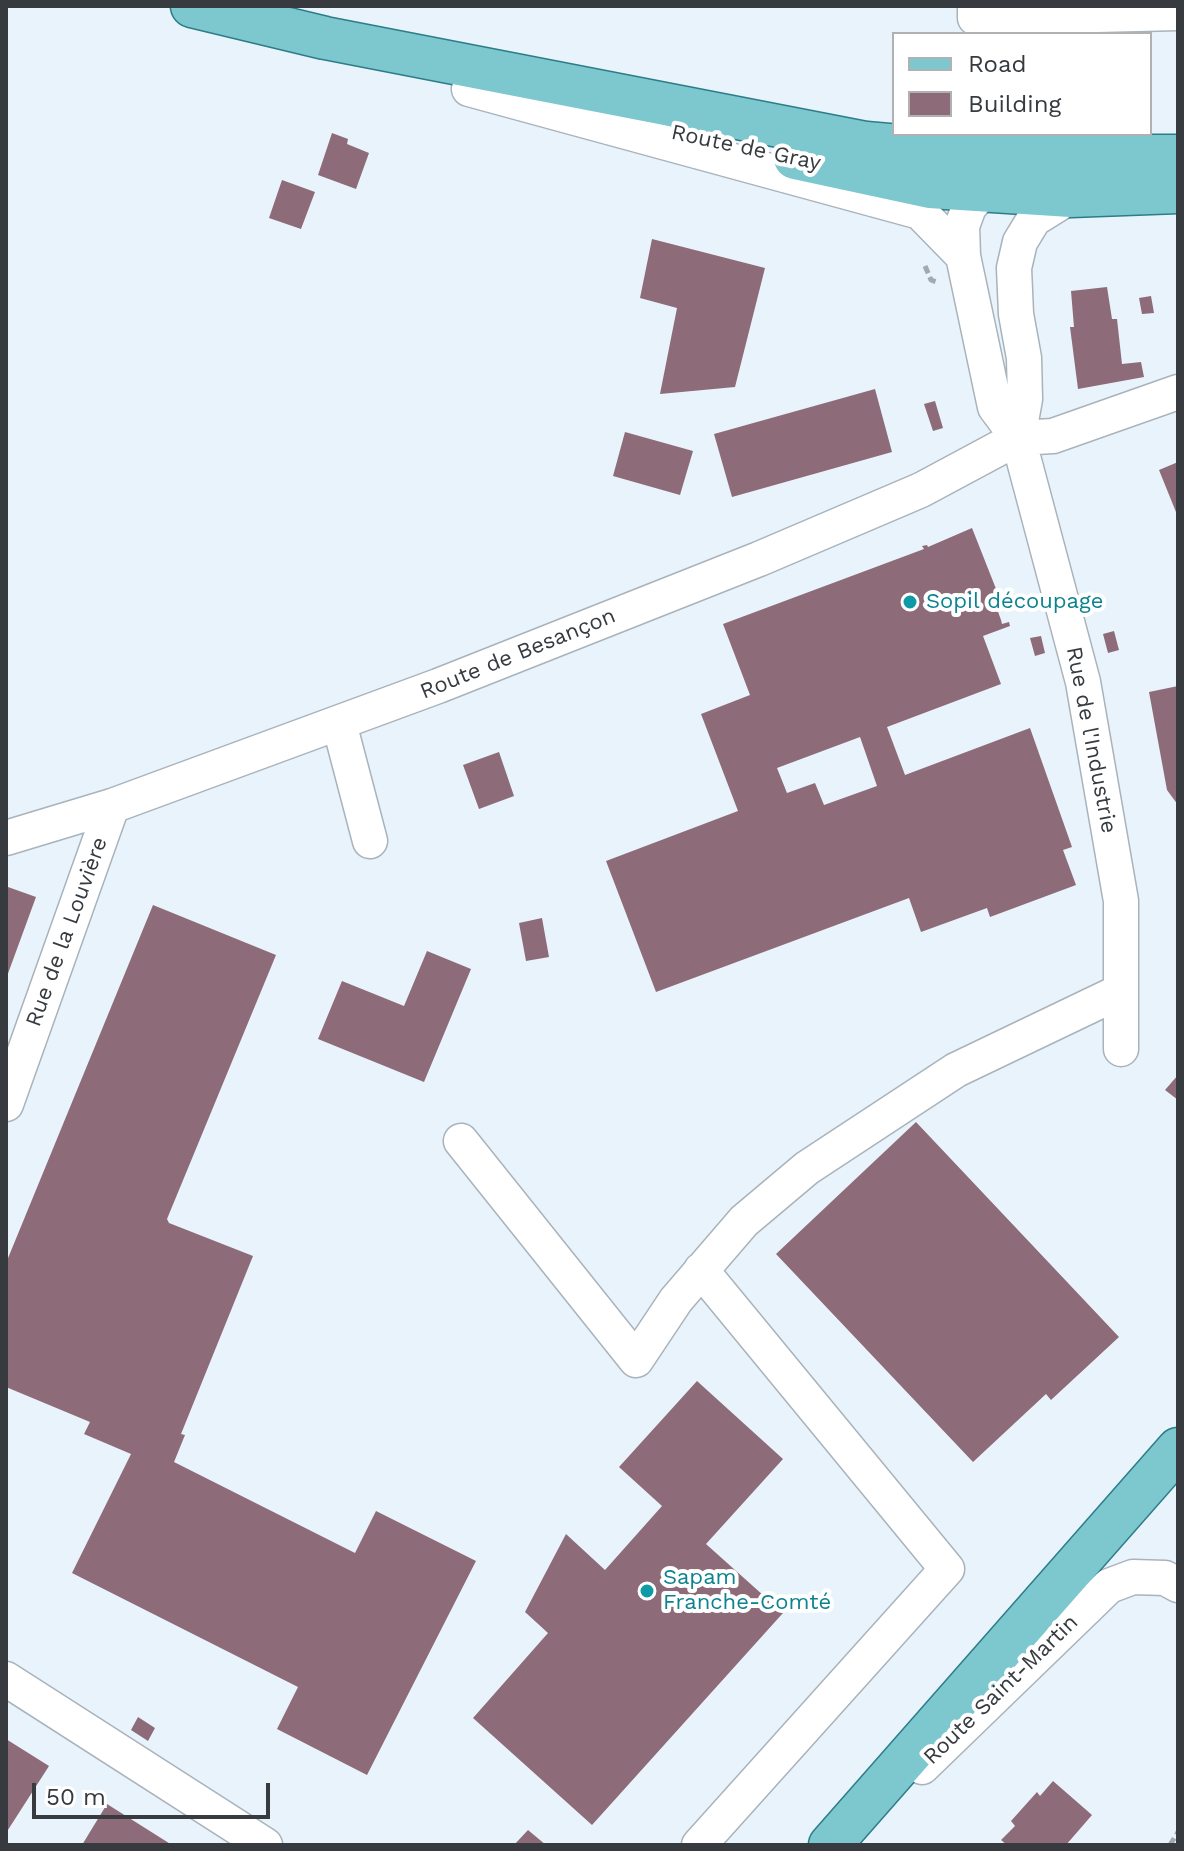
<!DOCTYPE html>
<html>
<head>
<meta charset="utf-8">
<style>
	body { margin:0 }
	#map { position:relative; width:1184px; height:1851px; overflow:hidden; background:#e9f3fc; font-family:"Work Sans",sans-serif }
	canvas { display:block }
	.frame { position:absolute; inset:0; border:8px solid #373b3f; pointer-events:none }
	.legend { position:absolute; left:892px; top:32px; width:260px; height:104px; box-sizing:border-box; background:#fff; border:2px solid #afb1b2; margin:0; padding:10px 14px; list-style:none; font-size:24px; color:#373b3f }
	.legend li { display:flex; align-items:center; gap:16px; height:40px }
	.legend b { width:40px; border:2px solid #afb1b2 }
	.scale { position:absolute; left:32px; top:1783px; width:238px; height:36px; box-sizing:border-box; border:4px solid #373b3f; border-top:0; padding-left:10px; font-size:24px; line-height:28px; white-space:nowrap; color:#373b3f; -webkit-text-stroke:6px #fff; paint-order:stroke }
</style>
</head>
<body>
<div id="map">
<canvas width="1184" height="1851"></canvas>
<div class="frame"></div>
<ul class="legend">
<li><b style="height:10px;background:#7dc7ce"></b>Road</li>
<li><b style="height:22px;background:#8d6b79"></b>Building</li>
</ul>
<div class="scale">50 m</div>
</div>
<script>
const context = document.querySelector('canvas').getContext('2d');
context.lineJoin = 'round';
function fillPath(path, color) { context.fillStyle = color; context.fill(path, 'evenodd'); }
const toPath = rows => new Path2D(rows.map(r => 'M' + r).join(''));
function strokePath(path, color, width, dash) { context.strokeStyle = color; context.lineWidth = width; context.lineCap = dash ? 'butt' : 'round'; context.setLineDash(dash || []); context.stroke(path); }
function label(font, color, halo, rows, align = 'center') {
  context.font = font + ' "Work Sans",sans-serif'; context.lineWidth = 8; context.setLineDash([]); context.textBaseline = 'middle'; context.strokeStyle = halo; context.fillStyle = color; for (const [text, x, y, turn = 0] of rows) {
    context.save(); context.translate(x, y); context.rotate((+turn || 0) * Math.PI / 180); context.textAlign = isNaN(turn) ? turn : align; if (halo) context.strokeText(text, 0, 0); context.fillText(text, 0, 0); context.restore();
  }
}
fillPath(toPath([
	[332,133,348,139,347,144,369,153,356,189,318,175],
	[282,180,315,192,301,229,269,218],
	[652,239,765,268,735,387,660,394,677,308,640,298],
	[1107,287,1112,319,1117,319,1122,364,1141,362,1144,377,1078,389,1070,327,1074,327,1071,291],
	[1151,296,1154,313,1142,314,1139,298],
	[875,389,892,452,732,497,714,434],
	[935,401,943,428,933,431,924,404],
	[625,432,693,451,680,495,613,476],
	[1178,462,1178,517,1159,470],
	[972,528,1002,604,996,606,1001,620,1002,624,1009,622,1010,626,983,636,1001,684,887,727,905,775,1030,728,1072,847,1063,850,1076,885,990,917,987,908,921,932,909,898,656,992,606,861,738,811,701,714,750,695,723,624,924,549,922,546,927,545,928,547],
	[860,737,877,786,824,805,815,783,787,793,777,768],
	[1114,631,1119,650,1108,653,1103,634],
	[1041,636,1045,653,1035,656,1030,638],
	[1178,686,1178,805,1167,790,1149,692],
	[499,752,514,796,479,809,463,765],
	[8,887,36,897,6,979,6,888],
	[153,905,276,955,167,1219,169,1223,253,1256,181,1434,185,1435,174,1462,355,1553,376,1511,476,1561,367,1775,277,1729,298,1687,72,1573,131,1454,84,1434,90,1422,6,1387,6,1263],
	[542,918,549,957,526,961,519,923],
	[427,951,471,969,424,1082,318,1039,342,981,404,1006],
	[1178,1075,1178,1100,1165,1090],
	[916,1122,1119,1337,1051,1400,1046,1394,973,1462,776,1254],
	[697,1381,783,1459,706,1544,783,1613,592,1825,473,1718,548,1633,525,1612,566,1534,605,1570,662,1506,619,1467],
	[138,1717,155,1728,148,1741,131,1730],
	[6,1739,49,1766,6,1833],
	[1053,1781,1092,1815,1066,1845,1007,1845,1001,1840,1015,1826,1011,1821,1037,1792,1040,1796],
	[107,1804,172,1845,82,1845],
	[528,1830,546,1845,514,1845]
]), '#8d6b79');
const minor = toPath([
	[975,6,975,18,1178,13],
	[469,89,920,212,963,256],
	[998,174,969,207,962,226,963,256,995,407,1018,438,1083,682,1121,901,1121,1049],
	[1018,438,1025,399,1024,358,1016,314,1014,268,1020,242,1034,219,1071,196],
	[339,723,370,841],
	[6,838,112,806,438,686,759,559,921,490,1018,438,1053,436,1178,392],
	[6,1104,112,806],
	[461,1141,636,1360,676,1300,744,1221,807,1168,956,1070,1121,991],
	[6,1679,265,1845],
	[922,1767,1109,1586,1133,1577,1165,1578,1178,1585],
	[699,1845,947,1569,701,1270]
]);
const major = toPath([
	[192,6,325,38,866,143,1014,156,1178,156],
	[795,158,930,187,1071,196,1178,192],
	[830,1845,1178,1449]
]);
strokePath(minor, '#a9b3bb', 37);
strokePath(major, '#2c7d87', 45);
strokePath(toPath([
	[925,266,931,280,937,282],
	[1170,1845,1178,1832]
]), '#a2aab1', 5, [8, 4]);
strokePath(minor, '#fff', 34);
strokePath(major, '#7dc7ce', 42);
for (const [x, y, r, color] of [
	[910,602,8,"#0f9aa8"],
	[647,1591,8,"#0f9aa8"]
]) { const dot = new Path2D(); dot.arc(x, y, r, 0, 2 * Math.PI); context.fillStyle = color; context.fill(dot); strokePath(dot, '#fff', 3); }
label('22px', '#373b3f', '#fff', [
	["Route de Gray",746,148,12],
	["Route de Besançon",518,654,-22],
	["Rue de l'Industrie",1091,740,79],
	["Rue de la Louvière",67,932,-70],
	["Route Saint-Martin",1001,1690,-44]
]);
label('22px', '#0d838f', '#fff', [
	["Sopil découpage",926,602],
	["Sapam",663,1578],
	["Franche-Comté",663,1603]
], 'left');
</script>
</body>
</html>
